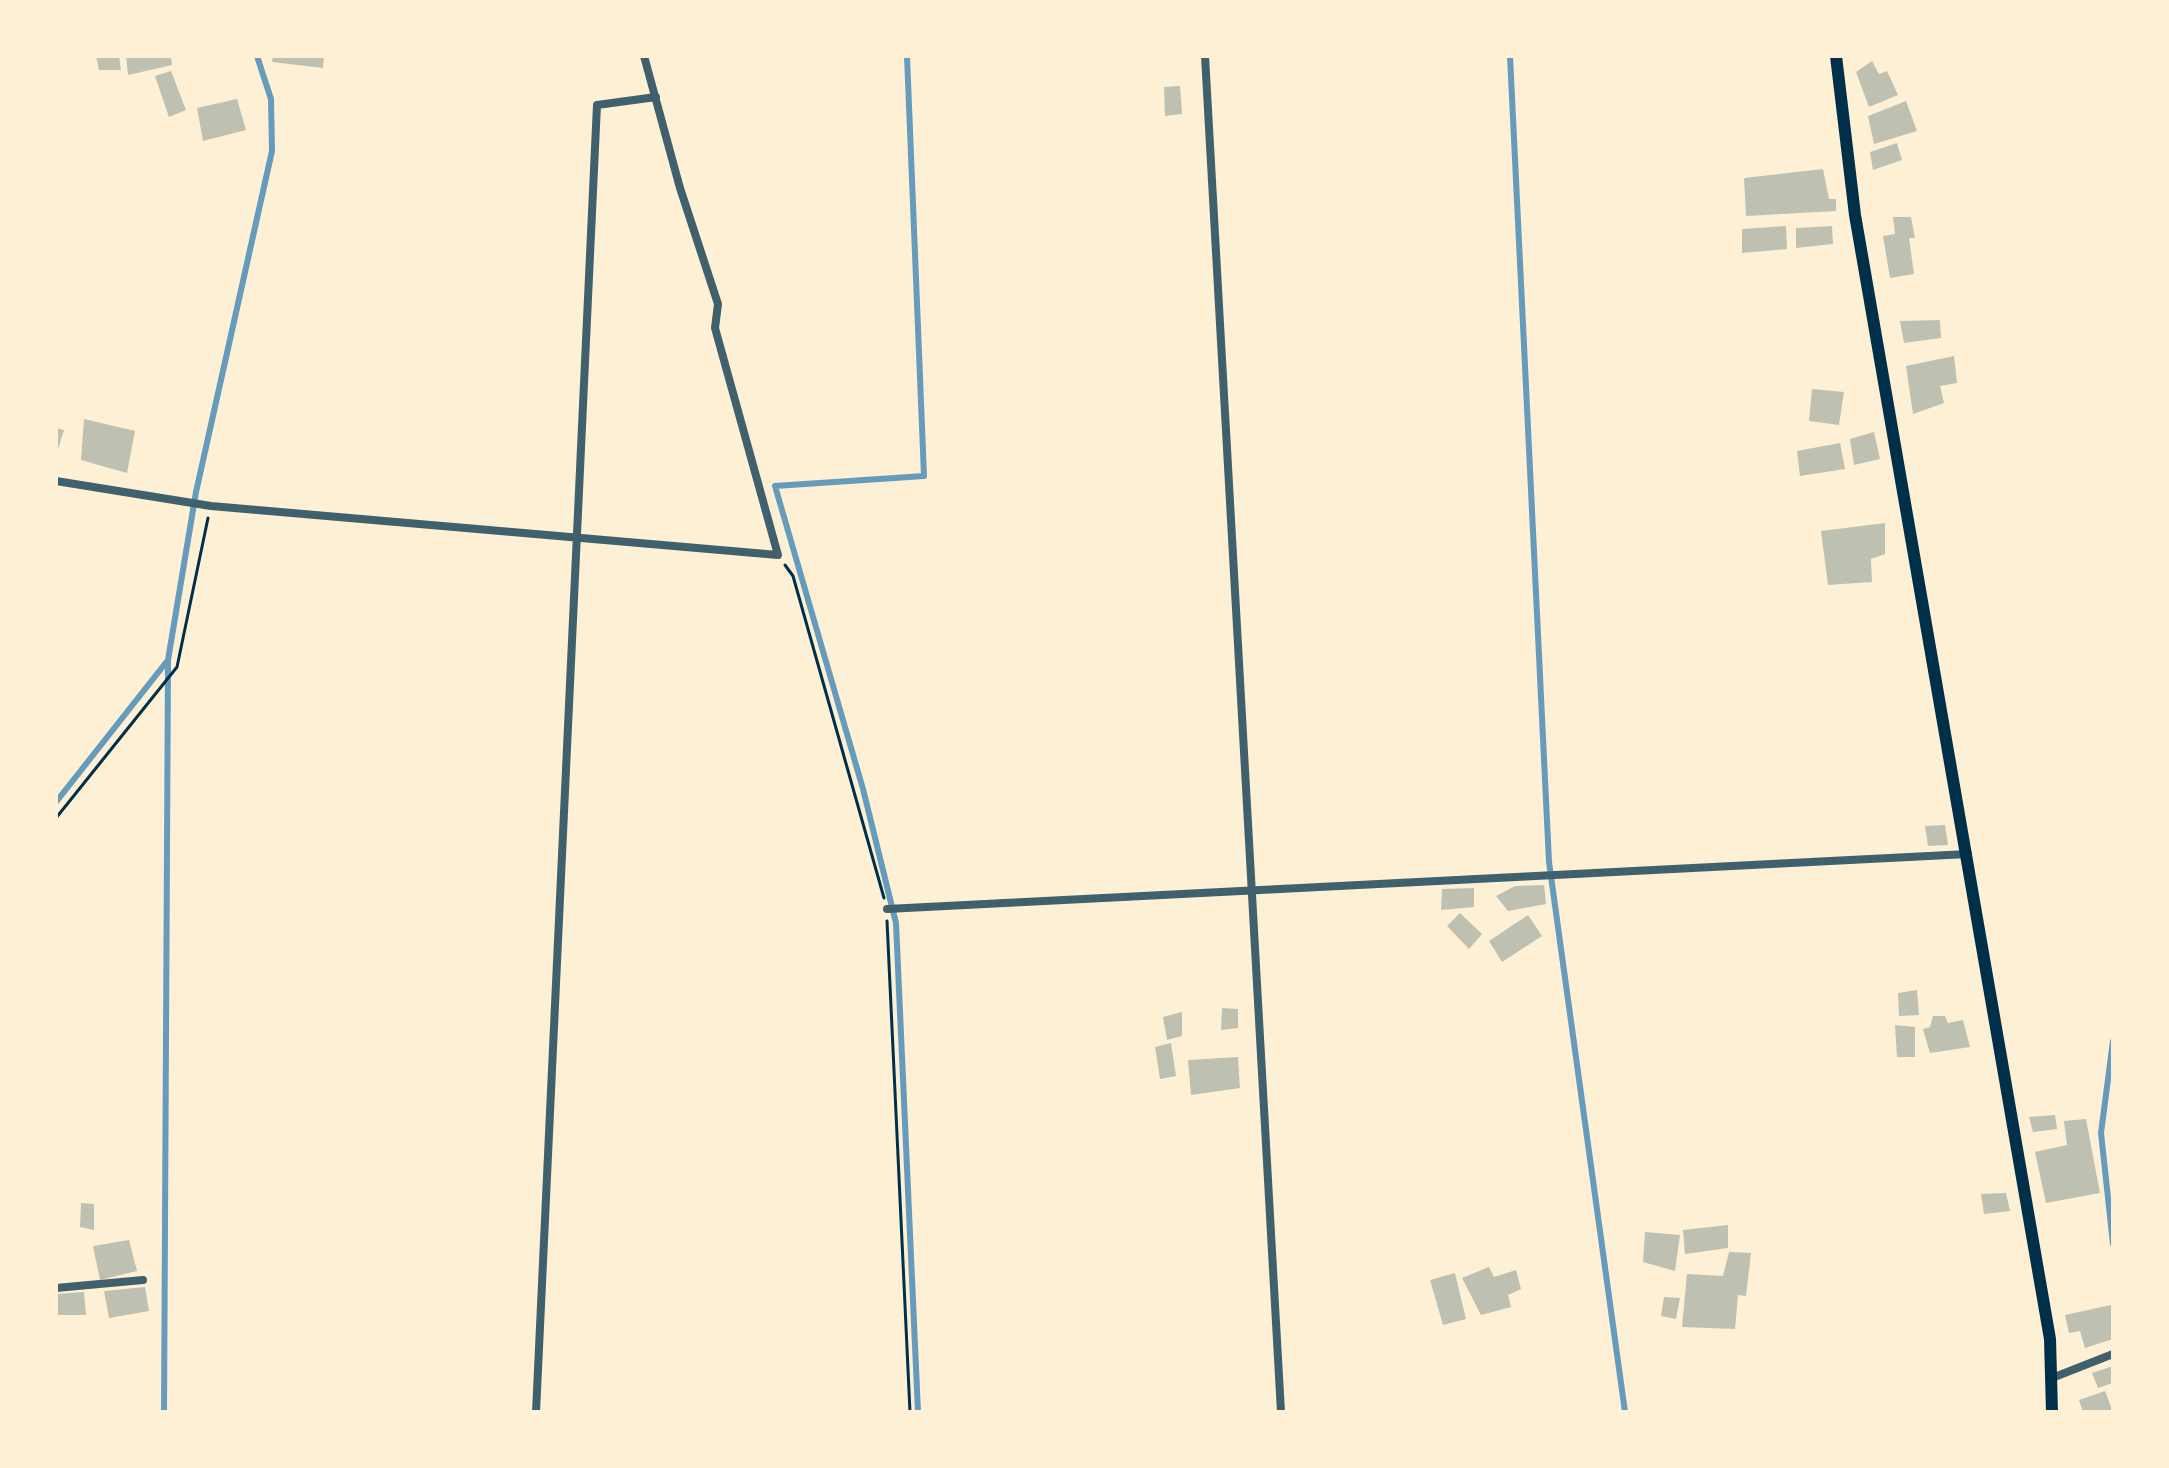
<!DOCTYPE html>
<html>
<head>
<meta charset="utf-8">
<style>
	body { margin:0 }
	#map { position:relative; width:2169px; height:1468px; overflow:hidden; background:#fdf0d5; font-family:Overpass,sans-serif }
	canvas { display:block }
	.frame { position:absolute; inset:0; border:58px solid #fdf0d5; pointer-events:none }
</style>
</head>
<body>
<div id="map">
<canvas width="2169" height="1468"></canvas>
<div class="frame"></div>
</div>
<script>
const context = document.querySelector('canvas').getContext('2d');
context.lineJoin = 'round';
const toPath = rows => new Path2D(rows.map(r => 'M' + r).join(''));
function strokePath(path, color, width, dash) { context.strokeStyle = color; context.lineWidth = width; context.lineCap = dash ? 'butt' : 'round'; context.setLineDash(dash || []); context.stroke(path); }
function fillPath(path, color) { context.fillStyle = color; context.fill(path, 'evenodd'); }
strokePath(toPath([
	[907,56,924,476,775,486,863,789,896,923,918,1412],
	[1510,56,1549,862,1625,1412],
	[56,802,168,660,196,492,272,151,271,99,257,56],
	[2113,1041,2101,1133,2113,1244],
	[164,1412,168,660]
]), '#669bbc', 6);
fillPath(toPath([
	[96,56,119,56,121,70,99,70],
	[126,56,171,56,172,65,128,75],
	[273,56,324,56,323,68,272,62],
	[1872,61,1879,74,1887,71,1898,95,1869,107,1856,72],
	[171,71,186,110,169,117,155,76],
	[1180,86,1182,114,1165,116,1164,87],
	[237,99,246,130,203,141,197,108],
	[1906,101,1917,131,1874,144,1868,116],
	[1897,143,1902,160,1873,170,1870,152],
	[1823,169,1829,199,1836,199,1836,211,1746,216,1744,178],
	[1893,217,1911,217,1915,238,1909,238,1914,274,1890,278,1883,236,1895,234],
	[1786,226,1787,249,1742,253,1742,229],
	[1832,226,1833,244,1796,248,1796,228],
	[1940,320,1941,338,1904,343,1900,321],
	[1954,356,1957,383,1940,386,1944,403,1913,414,1906,366],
	[1812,389,1844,392,1839,425,1809,421],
	[84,419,135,431,127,473,81,460],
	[56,428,64,430,57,453,56,453],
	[1874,432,1880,459,1854,465,1850,439],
	[1840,443,1845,469,1800,476,1797,451],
	[1885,523,1885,554,1871,559,1872,582,1828,585,1821,531],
	[1945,825,1948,845,1928,846,1925,826],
	[1544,885,1546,904,1508,911,1496,896,1515,886],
	[1474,888,1474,907,1441,910,1442,889],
	[1460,913,1482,934,1469,949,1447,926],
	[1528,915,1542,936,1502,962,1489,941],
	[1917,990,1919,1015,1899,1016,1898,993],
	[1222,1008,1238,1009,1238,1028,1221,1030],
	[1182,1012,1182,1036,1167,1040,1163,1017],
	[1933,1016,1945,1016,1948,1023,1963,1020,1970,1047,1930,1053,1923,1029,1930,1027],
	[1895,1025,1915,1027,1915,1057,1897,1057],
	[1171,1043,1176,1076,1160,1079,1155,1047],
	[1238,1057,1240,1088,1191,1095,1188,1060],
	[2055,1115,2057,1129,2033,1132,2029,1117],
	[2086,1119,2100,1193,2046,1203,2035,1152,2067,1145,2064,1121],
	[2006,1193,2010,1211,1984,1214,1981,1194],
	[81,1203,94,1204,94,1230,80,1227],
	[1728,1225,1728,1248,1685,1254,1683,1230],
	[1645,1232,1680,1235,1675,1271,1643,1262],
	[129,1240,137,1271,100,1280,93,1246],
	[1729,1252,1751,1253,1746,1296,1738,1295,1735,1329,1682,1327,1687,1274,1723,1276],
	[1489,1267,1494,1277,1516,1270,1521,1289,1508,1295,1511,1307,1481,1315,1462,1278],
	[1455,1273,1466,1319,1443,1325,1430,1280],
	[145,1287,149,1311,109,1318,104,1291],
	[84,1292,86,1315,56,1315,56,1294],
	[1664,1297,1680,1298,1676,1319,1661,1316],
	[2111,1305,2113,1339,2085,1348,2080,1331,2069,1333,2065,1315],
	[2113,1366,2113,1383,2098,1388,2092,1373],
	[2105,1391,2113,1412,2083,1412,2079,1400]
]), '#bec0b2');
strokePath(toPath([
	[785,565,793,576,884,898],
	[56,818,177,667,208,518],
	[887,921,910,1412]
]), '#003049', 3);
strokePath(toPath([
	[1205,56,1281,1412],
	[56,481,211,506,778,555,715,328,718,304,680,188,644,56],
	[887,909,1968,854],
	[56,1288,143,1280],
	[2052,1378,2113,1354],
	[536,1412,597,105,656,97]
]), '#3f606c', 8);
strokePath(toPath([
	[1836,56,1855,215,2050,1339,2052,1412]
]), '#003049', 12);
</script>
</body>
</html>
